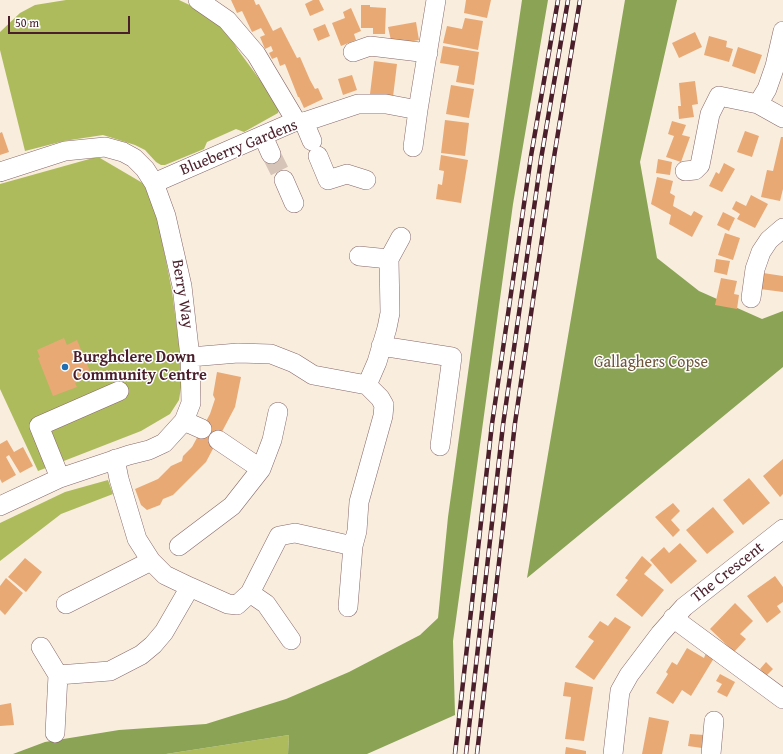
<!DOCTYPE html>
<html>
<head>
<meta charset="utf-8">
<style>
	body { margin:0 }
	#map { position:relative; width:783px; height:754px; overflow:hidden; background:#f9eddd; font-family:"Gentium Book Plus",serif }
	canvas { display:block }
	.scale { position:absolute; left:8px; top:16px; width:122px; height:18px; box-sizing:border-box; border:2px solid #4a1f2b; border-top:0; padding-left:5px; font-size:12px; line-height:14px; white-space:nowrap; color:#4a1f2b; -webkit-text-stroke:3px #fff; paint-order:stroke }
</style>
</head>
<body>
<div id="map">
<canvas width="783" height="754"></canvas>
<div class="scale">50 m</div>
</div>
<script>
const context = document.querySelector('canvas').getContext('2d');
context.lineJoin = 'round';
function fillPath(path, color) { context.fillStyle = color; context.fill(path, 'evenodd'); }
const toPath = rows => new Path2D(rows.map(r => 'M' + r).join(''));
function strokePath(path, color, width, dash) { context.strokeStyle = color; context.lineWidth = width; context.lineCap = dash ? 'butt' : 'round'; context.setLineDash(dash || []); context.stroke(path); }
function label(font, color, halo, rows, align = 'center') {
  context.font = font + ' "Gentium Book Plus",serif'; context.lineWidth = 3; context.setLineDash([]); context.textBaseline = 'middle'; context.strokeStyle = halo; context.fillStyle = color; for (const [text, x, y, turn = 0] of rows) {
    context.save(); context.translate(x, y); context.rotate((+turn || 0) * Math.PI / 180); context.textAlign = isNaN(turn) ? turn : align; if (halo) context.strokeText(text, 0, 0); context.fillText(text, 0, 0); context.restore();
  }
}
fillPath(toPath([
	[66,0,179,0,196,8,227,30,238,50,280,107,278,113,244,132,236,129,207,142,204,149,165,165,161,165,156,162,145,150,135,145,103,135,64,141,25,151,0,50,0,32,20,13,35,5],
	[93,158,100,158,146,185,156,210,172,291,181,360,182,381,179,400,170,414,141,431,38,471,0,389,0,184],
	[108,480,113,494,61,514,0,561,0,523,65,492],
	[289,735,288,754,166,754]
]), '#adbb5d');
fillPath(toPath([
	[522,0,548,0,513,204,453,641,455,715,367,754,288,754,289,735,166,754,13,754,45,742,119,730,206,724,286,699,349,672,420,635,438,618,448,517,481,279],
	[625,0,677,0,640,162,657,258,699,291,762,319,783,311,783,367,527,578]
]), '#8aa354');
fillPath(toPath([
	[231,0,254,0,256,5,259,4,273,31,281,27,297,58,300,57,310,80,315,89,318,88,323,99,304,108,299,97,298,97,285,64,280,66,277,57,272,59,269,53,273,51,271,46,265,49,260,37,265,35,261,28,252,32,242,11,237,13],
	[313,0,319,0,324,10,310,16,305,4],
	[466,0,491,0,487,18,464,13],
	[361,5,370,5,370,7,386,8,385,34,373,34,373,28,361,28],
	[351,8,361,31,354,34,356,40,341,46,332,23,345,18,343,12],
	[465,18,483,21,478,50,443,43,447,26,462,29],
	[416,22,419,40,392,45,388,27],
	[325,24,330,36,318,41,313,29],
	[695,32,702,47,679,58,672,43],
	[709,36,727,41,726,47,733,49,729,62,704,55],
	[443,46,479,52,474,85,456,82,459,66,440,63],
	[738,47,762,55,755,74,732,66],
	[374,61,397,64,393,97,370,94],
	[352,75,357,90,343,95,338,79],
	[695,81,698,104,692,105,694,117,679,119,678,106,681,106,679,83],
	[451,85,474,89,469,118,446,114],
	[445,120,469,123,465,156,441,153],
	[672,121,686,125,682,135,690,137,681,162,666,157,674,136,668,134],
	[745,131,759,136,752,157,737,152],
	[2,132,9,152,0,155,0,133],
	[781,137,783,137,783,189,780,201,761,197,767,170,773,171],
	[441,155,468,160,461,203,436,199,438,184,442,185,444,171,439,170],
	[658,159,672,162,670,175,656,173],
	[724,163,735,169,722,192,709,186,716,172,719,174],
	[657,177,673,181,670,193,675,196,673,206,691,216,694,211,703,216,692,237,669,224,671,215,651,204],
	[751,195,768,204,755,228,737,219,740,214,732,209,736,201,746,206],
	[723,212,735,218,729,231,717,225],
	[725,233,740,238,733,260,718,255],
	[716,259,730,261,727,275,714,272],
	[763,273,783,276,783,292,760,289],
	[721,278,737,281,734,294,739,295,737,309,715,305],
	[64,338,67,345,77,340,92,376,75,383,77,387,53,396,38,358,40,357,37,350],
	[217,372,241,377,235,407,206,462,173,495,163,499,160,505,147,510,141,505,135,489,158,479,171,466,182,461,183,456,192,447,210,414,215,399,213,395],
	[7,440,14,452,23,447,33,466,20,473,9,455,6,457,16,475,2,483,0,479,0,444],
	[783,459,783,494,780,497,763,476],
	[749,478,770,503,743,525,723,500],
	[673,503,680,511,671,520,680,530,673,537,655,517],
	[713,507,734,532,707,554,686,530],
	[680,543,697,561,671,584,650,560,664,547,669,553],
	[642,556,652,565,644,574,664,590,642,617,616,595,628,580,625,578],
	[25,558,42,572,26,592,8,577],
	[775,576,783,587,783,602,777,606,781,612,767,623,747,596],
	[6,578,23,593,5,615,0,610,0,586],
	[735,603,753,621,740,634,746,639,734,652,710,629],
	[615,617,631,627,594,680,575,667,594,641,588,637,600,621,608,626],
	[687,648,704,658,706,653,714,658,691,696,682,690,673,704,656,693,668,674,666,672,672,662,677,665],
	[766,662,773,669,766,676,760,669],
	[720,674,735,682,727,697,717,692,722,684,716,681],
	[565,682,593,687,584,741,565,739,571,697,563,696],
	[11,703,14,725,0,726,0,705],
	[649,717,669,721,662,754,642,754],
	[690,734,704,735,702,748,688,746],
	[566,747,586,751,586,754,565,754]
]), '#e9a975');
strokePath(toPath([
	[271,154,284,180]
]), '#d6c4b9', 19, [19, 10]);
const minor = toPath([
	[198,0,227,20,256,54,296,121],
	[353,52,370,46,428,53],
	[758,104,767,89,775,66,783,31],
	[304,122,312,141],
	[263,136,271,154],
	[413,147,418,110],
	[318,156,328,180,347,174,366,180],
	[685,171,695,170,700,165,710,114,719,96,758,104,783,118],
	[0,172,65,151,105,147,123,152,134,158,145,169,154,183,166,216,182,286,190,357,191,403,184,421,164,443,149,450,129,455,60,478,0,506],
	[284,180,294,203],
	[154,183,296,121,304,122,358,104,386,104,418,110,436,0],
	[359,256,389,259],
	[751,298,755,269,761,252,769,240,783,228],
	[381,346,452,357,440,446],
	[190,357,238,353,271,354,294,363,313,375,367,385],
	[184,421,202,429],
	[218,440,261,469,272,440,278,412],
	[60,478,39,426,119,391],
	[179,546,232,506,261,469],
	[190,587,228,604,237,605,250,593,279,536,295,533,353,546,357,531,359,502,383,416,384,405,380,398,367,385,377,362,387,328,390,313,389,259,401,237],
	[250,593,266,604,291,640],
	[66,604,151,561],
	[348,607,353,546],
	[673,618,783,699],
	[41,647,58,675],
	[55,733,58,675,110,671,141,655,153,645,164,632,190,587,165,575,151,561,137,539,119,479,115,459],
	[613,754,620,691,629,675,660,634,684,607,783,529],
	[711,754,714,721]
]);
strokePath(minor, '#876769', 20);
strokePath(minor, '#fff', 19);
const rail = toPath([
	[455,754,492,424,531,156,558,0],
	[466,754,503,425,541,159,568,0],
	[477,754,515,423,554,157,580,0]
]);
strokePath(rail, '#4a1f2b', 4.5);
strokePath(rail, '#fff', 3, [9]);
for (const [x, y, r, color] of [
	[65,367,4,"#1f6fb2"]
]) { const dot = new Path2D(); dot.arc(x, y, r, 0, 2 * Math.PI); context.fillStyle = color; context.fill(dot); strokePath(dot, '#fff', 1.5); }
label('16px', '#4a1f2b', '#fff', [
	["Blueberry Gardens",239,148,-22],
	["Berry Way",182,294,81],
	["The Crescent",728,573,-38]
]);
label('bold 16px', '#4a1f2b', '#fff', [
	["Burghclere Down",73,358],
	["Community Centre",73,376]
], 'left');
label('16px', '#6d563c', '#fff', [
	["Gallaghers Copse",651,363]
]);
</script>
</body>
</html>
